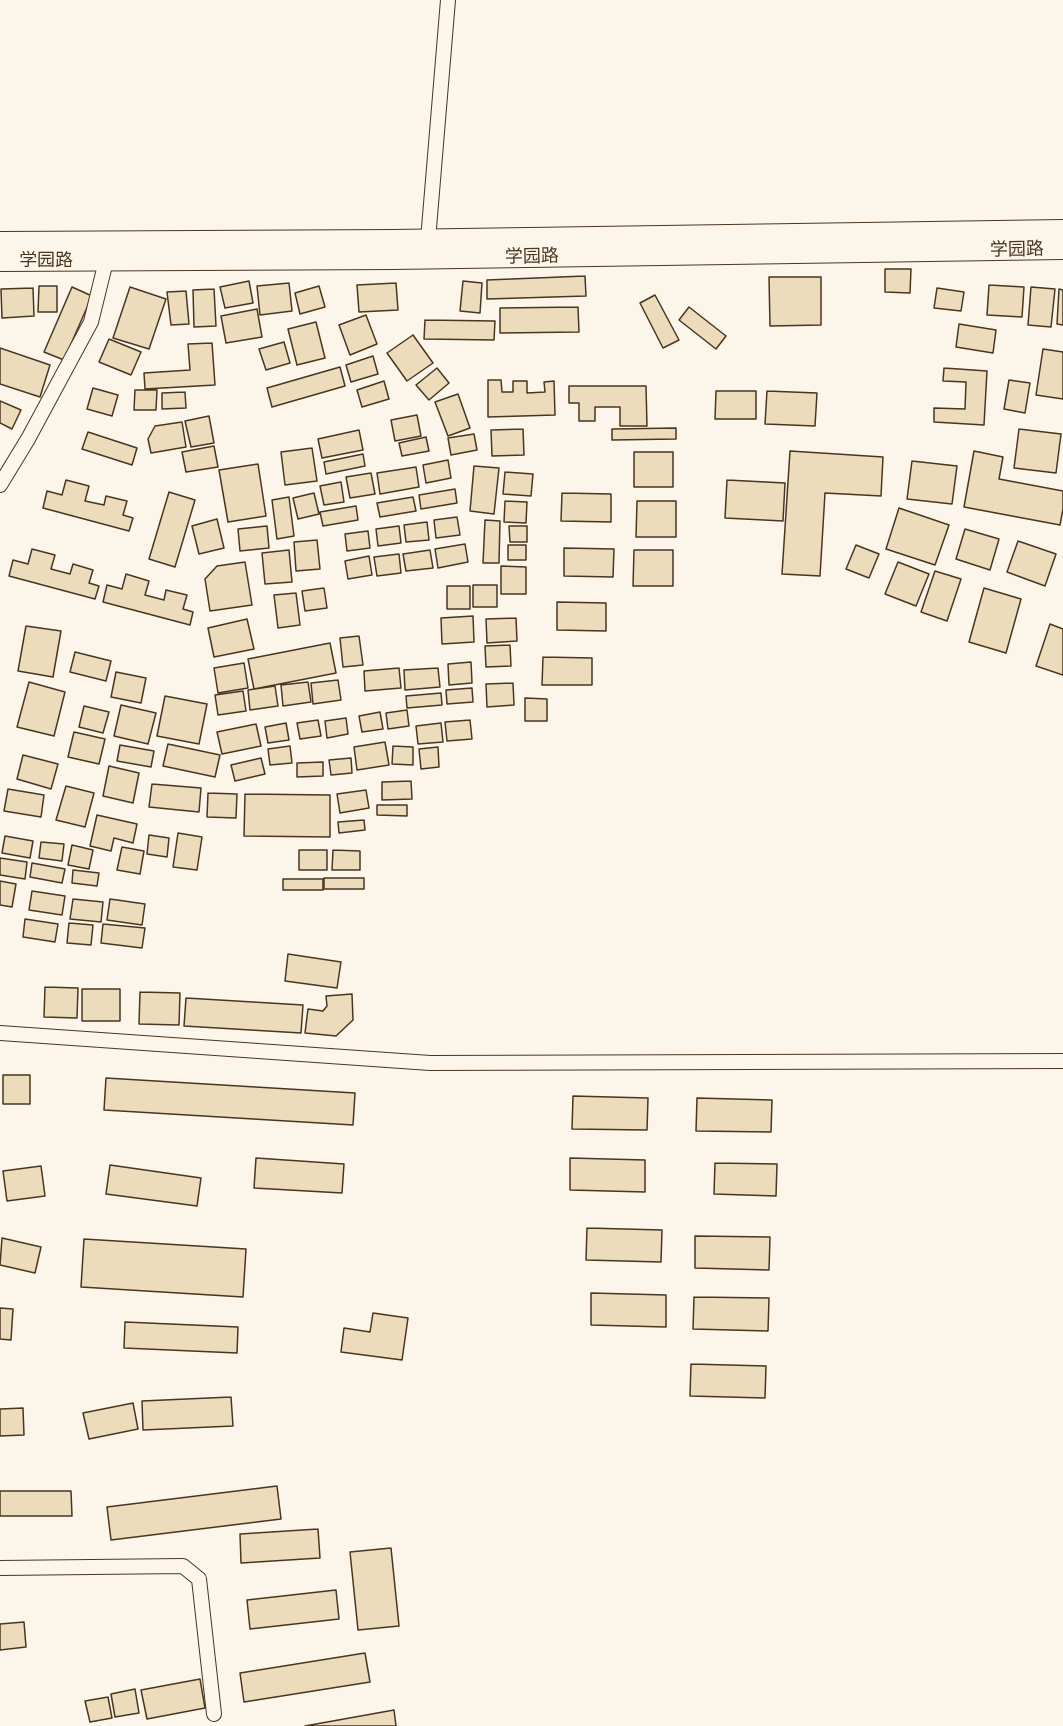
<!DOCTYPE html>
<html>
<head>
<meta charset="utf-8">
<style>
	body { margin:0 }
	canvas { display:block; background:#fbf6e9 }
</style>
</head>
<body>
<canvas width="1063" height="1726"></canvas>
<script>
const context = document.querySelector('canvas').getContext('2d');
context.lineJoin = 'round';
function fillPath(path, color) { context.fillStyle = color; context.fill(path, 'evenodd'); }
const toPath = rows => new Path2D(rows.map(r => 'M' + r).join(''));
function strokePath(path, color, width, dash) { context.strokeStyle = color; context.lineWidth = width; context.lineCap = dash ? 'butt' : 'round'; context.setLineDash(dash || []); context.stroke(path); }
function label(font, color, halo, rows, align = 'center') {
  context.font = font + ' Helvetica,"Noto Sans SC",sans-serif'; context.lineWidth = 4.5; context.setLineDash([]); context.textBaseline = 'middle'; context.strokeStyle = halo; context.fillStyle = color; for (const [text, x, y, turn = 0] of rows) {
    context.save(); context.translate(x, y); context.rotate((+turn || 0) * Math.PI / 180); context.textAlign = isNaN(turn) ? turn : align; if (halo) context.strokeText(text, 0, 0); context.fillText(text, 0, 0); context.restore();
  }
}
const building = toPath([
	[885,269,911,269,910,293,885,292,885,269],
	[585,276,586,296,487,299,487,280,585,276],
	[769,277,821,277,821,325,770,326,769,277],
	[249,281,253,303,225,308,220,287,249,281],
	[463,281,482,283,480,313,460,311,463,281],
	[289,283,292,311,260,315,257,286,289,283],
	[396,283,398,310,359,312,357,285,396,283],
	[989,285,1024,287,1022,317,987,315,989,285],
	[39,286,57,286,57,312,38,312,39,286],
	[319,286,325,307,300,314,295,293,319,286],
	[72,287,92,296,64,360,44,352,72,287],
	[130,287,166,299,149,349,113,338,130,287],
	[1031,287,1055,289,1051,327,1028,325,1031,287],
	[33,288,34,316,2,318,1,289,33,288],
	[937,288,964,292,961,311,934,308,937,288],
	[214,289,216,326,194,327,193,290,214,289],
	[1059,289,1063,290,1063,325,1057,324,1059,289],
	[186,291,189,324,171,325,167,292,186,291],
	[655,295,679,340,663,348,640,303,655,295],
	[578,307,579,332,500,333,500,308,578,307],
	[689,307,726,336,716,349,679,320,689,307],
	[257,309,262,337,226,343,221,316,257,309],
	[366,315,377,344,350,355,339,325,366,315],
	[425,320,495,321,494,340,424,339,425,320],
	[316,322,325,358,297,365,288,329,316,322],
	[959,324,996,330,993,353,956,347,959,324],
	[413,335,433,363,407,381,387,353,413,335],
	[109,339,141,352,131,375,99,362,109,339],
	[284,342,290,363,266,370,259,349,284,342],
	[212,343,215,385,145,389,144,373,190,370,188,344,212,343],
	[0,348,50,365,40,397,0,384,0,348],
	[1043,349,1063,352,1063,399,1036,395,1043,349],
	[373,356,378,374,351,382,346,365,373,356],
	[340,367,345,386,272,407,267,388,340,367],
	[437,368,449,383,429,400,416,385,437,368],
	[944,368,987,371,984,425,934,422,934,408,965,409,966,382,943,381,944,368],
	[488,380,501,380,502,392,513,392,513,381,527,381,527,393,545,392,544,382,554,381,555,415,488,417,488,380],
	[1009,380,1030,383,1025,413,1004,409,1009,380],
	[384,381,389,399,362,407,357,390,384,381],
	[569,386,646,386,647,426,620,426,620,407,595,407,595,421,579,421,579,403,569,403,569,386],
	[93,388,118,395,112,416,87,409,93,388],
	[135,390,157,390,156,410,134,410,135,390],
	[716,391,756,391,756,419,715,419,716,391],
	[767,391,817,393,815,426,765,424,767,391],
	[185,392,186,408,162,409,162,393,185,392],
	[458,394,470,428,448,436,435,402,458,394],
	[0,401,21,410,12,429,0,423,0,401],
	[417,415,421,436,395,441,391,420,417,415],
	[209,416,214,443,191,447,185,421,209,416],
	[182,422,186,447,151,453,148,439,155,426,182,422],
	[676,428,676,439,612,440,612,429,676,428],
	[523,429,524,455,492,456,491,430,523,429],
	[1019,429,1061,434,1056,473,1014,468,1019,429],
	[359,430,363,450,322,458,318,439,359,430],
	[88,432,137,448,132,465,82,449,88,432],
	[474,434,477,450,451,455,448,438,474,434],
	[426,437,429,451,402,456,399,443,426,437],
	[214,446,218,467,186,472,182,452,214,446],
	[312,448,317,481,285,485,281,452,312,448],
	[790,451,883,457,881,496,825,493,820,576,782,574,790,451],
	[974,451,1003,457,999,479,1063,491,1063,509,1060,525,964,507,974,451],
	[634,452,673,452,673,487,634,487,634,452],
	[363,454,365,466,326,474,324,462,363,454],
	[448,460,451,478,426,483,423,465,448,460],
	[912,461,957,466,952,504,907,499,912,461],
	[258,464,266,516,228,522,219,470,258,464],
	[474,466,499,468,494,514,470,511,474,466],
	[416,467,419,487,380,494,377,473,416,467],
	[505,472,533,474,531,496,503,494,505,472],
	[371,473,375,494,350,498,346,477,371,473],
	[66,480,89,486,85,501,104,505,106,496,127,501,123,515,133,518,129,531,43,508,47,491,62,495,66,480],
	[727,480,785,483,783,521,725,518,727,480],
	[341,482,344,502,324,505,320,486,341,482],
	[455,489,457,503,421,509,419,495,455,489],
	[169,492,195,500,175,567,149,559,169,492],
	[314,493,319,514,298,519,293,498,314,493],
	[562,493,611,494,611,522,561,521,562,493],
	[289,497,294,536,277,539,272,500,289,497],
	[413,497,416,511,380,517,377,503,413,497],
	[505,501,527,502,526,523,504,522,505,501],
	[637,501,676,501,676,537,636,537,637,501],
	[356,506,358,520,323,526,320,512,356,506],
	[899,508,949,525,935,565,886,549,899,508],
	[457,517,460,535,436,538,434,520,457,517],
	[217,519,224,548,199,554,192,526,217,519],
	[485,520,500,521,499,563,483,563,485,520],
	[427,522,429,540,406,542,404,525,427,522],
	[267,526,269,548,240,551,238,529,267,526],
	[399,526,401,543,378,546,376,529,399,526],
	[509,526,527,526,527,542,510,542,509,526],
	[965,529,999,539,990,570,956,559,965,529],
	[368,531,370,548,347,551,345,534,368,531],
	[317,540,320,569,296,571,294,542,317,540],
	[1018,541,1056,554,1045,586,1007,572,1018,541],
	[465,544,468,562,438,568,435,549,465,544],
	[508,545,526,545,526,560,508,560,508,545],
	[856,545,879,554,869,578,846,569,856,545],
	[564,548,614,549,613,577,564,576,564,548],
	[32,549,55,555,51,569,70,574,73,564,93,570,89,583,99,586,95,599,9,576,13,560,28,564,32,549],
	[289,550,292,582,265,584,262,553,289,550],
	[430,550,433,568,406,571,403,554,430,550],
	[634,550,673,550,673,586,633,586,634,550],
	[399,554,401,573,377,576,374,557,399,554],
	[369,556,372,575,348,579,345,561,369,556],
	[245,562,252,605,210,611,205,579,217,566,245,562],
	[898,562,929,574,916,606,885,594,898,562],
	[501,566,526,567,526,594,501,594,501,566],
	[935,571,961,579,947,621,921,612,935,571],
	[126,574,149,581,145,595,164,600,166,590,187,595,183,609,193,612,190,625,103,602,107,585,122,589,126,574],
	[473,585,497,585,497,607,473,607,473,585],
	[447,586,470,586,470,609,447,609,447,586],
	[324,588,327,608,305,611,302,591,324,588],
	[984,588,1021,599,1006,653,969,642,984,588],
	[296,593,300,625,278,628,274,595,296,593],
	[557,602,606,603,606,631,557,630,557,602],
	[473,616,474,642,442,644,441,618,473,616],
	[516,618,517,641,487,643,486,619,516,618],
	[247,619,254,649,214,657,208,628,247,619],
	[1050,624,1063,629,1063,675,1036,666,1050,624],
	[26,626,61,631,53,677,18,671,26,626],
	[359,636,363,665,343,667,340,638,359,636],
	[330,643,336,673,254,689,248,659,330,643],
	[510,645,511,666,486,667,485,646,510,645],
	[75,652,111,661,106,681,70,672,75,652],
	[543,657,592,658,592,685,542,685,543,657],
	[471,662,472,683,449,685,448,664,471,662],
	[244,663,248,688,218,693,214,668,244,663],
	[399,668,401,688,365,691,364,671,399,668],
	[438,668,440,687,405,690,404,670,438,668],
	[116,672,146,678,141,703,111,697,116,672],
	[338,680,341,700,313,704,311,683,338,680],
	[29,682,65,692,54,736,17,727,29,682],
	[308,682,311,702,283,706,281,685,308,682],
	[513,683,514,705,487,707,486,684,513,683],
	[275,686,278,706,250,710,248,690,275,686],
	[472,688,473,702,447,704,446,690,472,688],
	[243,691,246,711,218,715,215,695,243,691],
	[441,693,442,705,407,708,406,696,441,693],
	[165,696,207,704,199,744,157,736,165,696],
	[525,698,547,699,547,721,525,721,525,698],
	[121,705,156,713,148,744,114,736,121,705],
	[84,706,109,712,103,733,79,727,84,706],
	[407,710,409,726,388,729,386,713,407,710],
	[380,712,383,729,362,732,359,716,380,712],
	[346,718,348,734,327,738,325,721,346,718],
	[318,720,321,736,300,739,297,723,318,720],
	[470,720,472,739,447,741,445,722,470,720],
	[286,723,289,740,268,743,265,727,286,723],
	[441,723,443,742,418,744,416,726,441,723],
	[256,724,261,746,222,754,217,732,256,724],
	[74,732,105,739,99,764,68,757,74,732],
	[385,742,389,765,357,770,354,747,385,742],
	[168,744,220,755,215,777,163,766,168,744],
	[120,745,154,751,151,767,117,761,120,745],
	[290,746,292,763,270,765,268,749,290,746],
	[393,746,413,747,413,765,392,764,393,746],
	[438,747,439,767,421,769,419,749,438,747],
	[23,755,58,764,51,789,17,779,23,755],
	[261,758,265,774,235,781,231,765,261,758],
	[351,758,352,773,331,775,329,760,351,758],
	[323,762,323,776,297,777,297,763,323,762],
	[109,766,139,773,133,803,103,796,109,766],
	[411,781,412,799,382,800,382,782,411,781],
	[152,784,201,788,199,812,149,807,152,784],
	[66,786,94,793,85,827,56,820,66,786],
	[8,789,44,795,41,817,4,811,8,789],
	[366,790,369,808,340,813,337,794,366,790],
	[208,793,237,794,236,818,207,817,208,793],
	[245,794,330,795,330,837,244,836,245,794],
	[377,805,407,805,407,816,377,815,377,805],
	[97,815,137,824,133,843,114,838,111,851,90,846,97,815],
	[364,820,365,830,339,833,338,822,364,820],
	[178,833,202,837,197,870,173,867,178,833],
	[149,835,169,838,167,857,147,854,149,835],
	[5,836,33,841,30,858,2,853,5,836],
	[41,842,64,844,62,861,39,858,41,842],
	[72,845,93,850,89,869,68,865,72,845],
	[122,847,144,851,140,874,117,870,122,847],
	[299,850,327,850,327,870,299,870,299,850],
	[333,850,360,851,360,870,332,870,333,850],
	[0,858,27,862,25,879,0,875,0,858],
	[32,863,65,869,62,883,30,877,32,863],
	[73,870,99,873,97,886,72,883,73,870],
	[324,878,364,878,364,889,324,889,324,878],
	[283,879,323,879,323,890,283,890,283,879],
	[0,881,16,884,12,907,0,905,0,881],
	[32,891,65,896,62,915,29,910,32,891],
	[73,899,103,902,101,922,70,919,73,899],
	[110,899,145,904,142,925,107,920,110,899],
	[25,919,58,924,55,942,23,937,25,919],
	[69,923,93,925,91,945,67,943,69,923],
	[103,924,145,928,142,948,101,943,103,924],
	[288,954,341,962,337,988,285,981,288,954],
	[45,987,78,988,77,1018,44,1017,45,987],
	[82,989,120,989,120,1021,82,1021,82,989],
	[140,992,180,993,179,1025,139,1024,140,992],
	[352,994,353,1020,336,1036,305,1033,308,1009,323,1011,327,1006,326,996,352,994],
	[186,998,303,1005,301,1033,184,1026,186,998],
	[3,1075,30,1075,30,1104,3,1104,3,1075],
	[106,1078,355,1093,353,1125,104,1110,106,1078],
	[573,1096,648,1098,647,1130,572,1129,573,1096],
	[697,1098,772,1100,771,1132,696,1131,697,1098],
	[256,1158,344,1164,342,1193,254,1188,256,1158],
	[570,1158,645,1160,645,1192,570,1190,570,1158],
	[715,1163,777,1164,776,1196,714,1194,715,1163],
	[110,1165,201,1178,197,1206,106,1194,110,1165],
	[41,1166,45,1196,7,1201,3,1171,41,1166],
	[587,1228,662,1230,661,1262,586,1260,587,1228],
	[695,1236,770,1237,769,1270,695,1268,695,1236],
	[2,1238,41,1247,35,1273,0,1265,2,1238],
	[84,1239,246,1249,243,1297,81,1287,84,1239],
	[591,1293,666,1295,666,1327,591,1325,591,1293],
	[694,1297,769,1298,768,1331,693,1329,694,1297],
	[0,1308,13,1309,11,1340,0,1339,0,1308],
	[373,1313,408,1318,402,1360,341,1352,344,1328,370,1332,373,1313],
	[125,1322,238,1327,237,1353,124,1348,125,1322],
	[691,1364,766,1366,765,1398,690,1396,691,1364],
	[231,1397,233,1426,143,1430,142,1401,231,1397],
	[133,1403,138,1429,89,1439,83,1413,133,1403],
	[23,1408,24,1435,0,1436,0,1409,23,1408],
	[277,1486,281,1519,111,1540,107,1507,277,1486],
	[0,1491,71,1491,72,1516,0,1516,0,1491],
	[318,1529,320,1558,241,1563,240,1534,318,1529],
	[391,1548,399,1626,358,1630,350,1552,391,1548],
	[336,1590,339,1619,250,1629,247,1600,336,1590],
	[24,1622,26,1647,0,1650,0,1624,24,1622],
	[365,1653,370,1682,244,1702,240,1673,365,1653],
	[200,1679,205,1708,147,1719,141,1690,200,1679],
	[135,1689,139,1713,115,1717,111,1694,135,1689],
	[108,1697,112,1718,90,1722,85,1701,108,1697],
	[394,1710,396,1726,305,1726,394,1710]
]);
fillPath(building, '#ecdcbc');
strokePath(building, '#4a3520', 1.5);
const minor = toPath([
	[428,240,448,0],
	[0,485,28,439,91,322,106,261],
	[0,1033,430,1063,1063,1061],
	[0,1568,183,1566,199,1579,214,1714]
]);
const secondary = toPath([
	[0,242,394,240,1063,230],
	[0,261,394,259,1063,249]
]);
strokePath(minor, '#4a3520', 16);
strokePath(secondary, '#4a3520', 22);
strokePath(minor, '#fbf6e9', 14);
strokePath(secondary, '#fbf6e9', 20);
label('18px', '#4a3520', '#fbf6e9', [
	["学园路",1017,250,-1],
	["学园路",532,257,-1],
	["学园路",46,261]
]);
</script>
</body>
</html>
